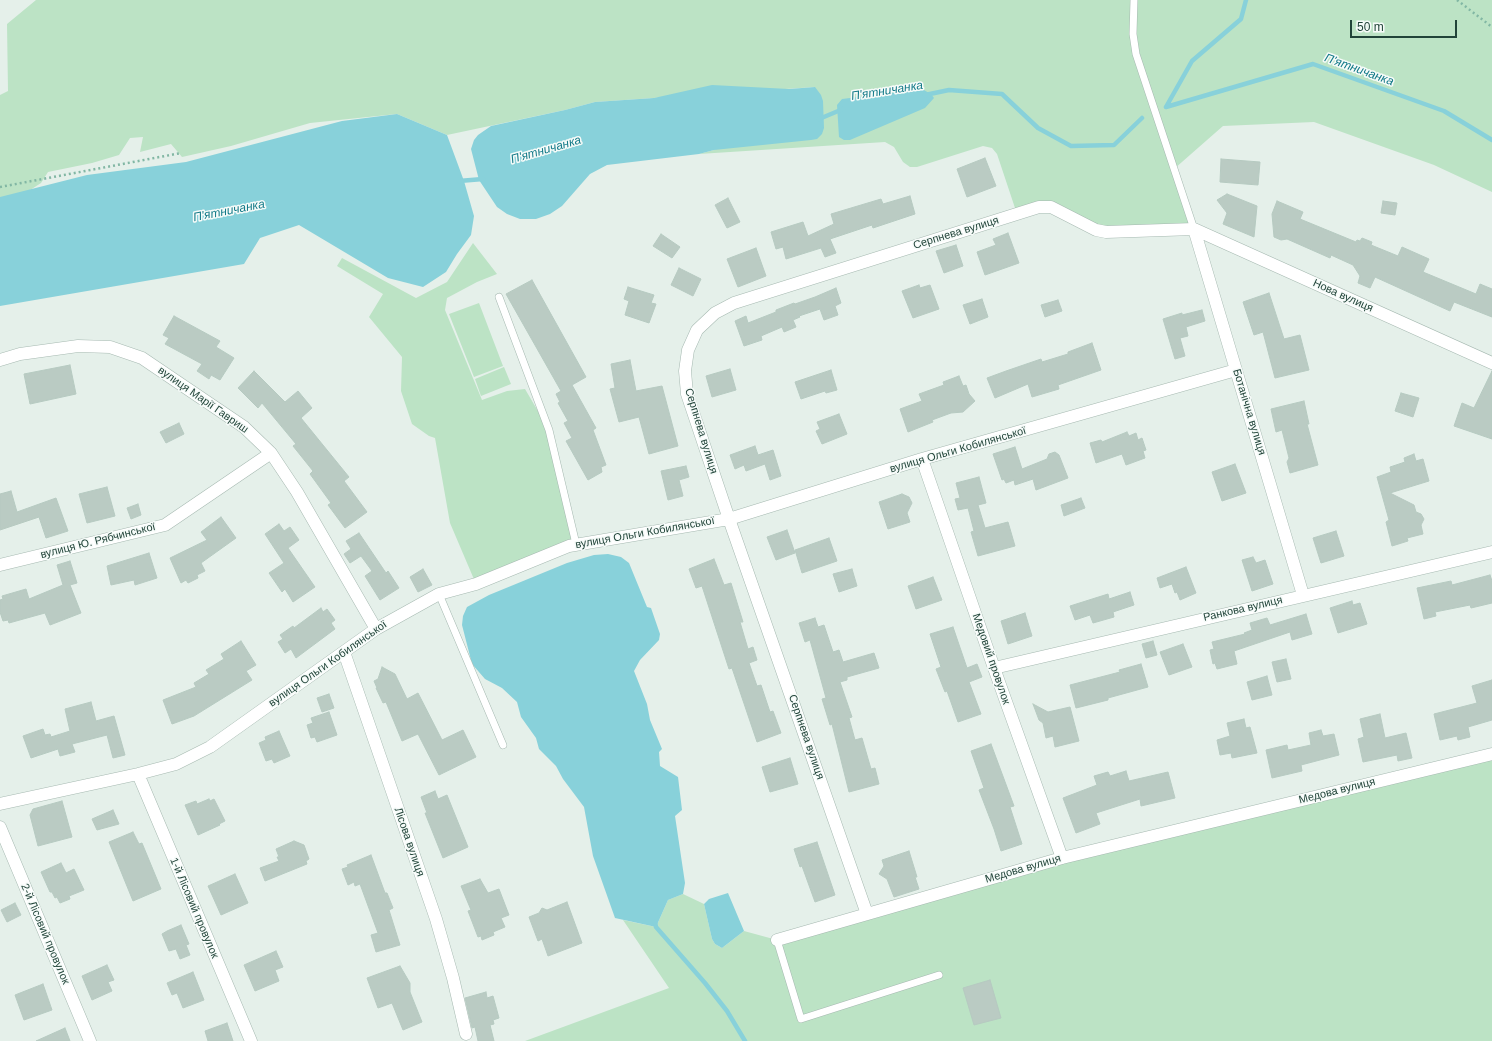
<!DOCTYPE html>
<html>
<head>
<meta charset="utf-8">
<style>
	body { margin:0 }
	#map { position:relative; width:1492px; height:1041px; overflow:hidden; background:#e5f0ea; font-family:Arial,sans-serif }
	canvas { display:block }
	.scale { position:absolute; left:1350px; top:20px; width:107px; height:18px; box-sizing:border-box; border:2px solid #214439; border-top:0; padding-left:5px; font-size:12px; line-height:14px; white-space:nowrap; color:#214439; -webkit-text-stroke:3px #f6fbf9; paint-order:stroke }
</style>
</head>
<body>
<div id="map">
<canvas width="1492" height="1041"></canvas>
<div class="scale">50 m</div>
</div>
<script>
const context = document.querySelector('canvas').getContext('2d');
context.lineJoin = 'round';
function fillPath(path, color) { context.fillStyle = color; context.fill(path, 'evenodd'); }
const toPath = rows => new Path2D(rows.map(r => 'M' + r).join(''));
function strokePath(path, color, width, dash) { context.strokeStyle = color; context.lineWidth = width; context.lineCap = dash ? 'butt' : 'round'; context.setLineDash(dash || []); context.stroke(path); }
function label(font, color, halo, rows, align = 'center') {
  context.font = font + ' Arial,sans-serif'; context.lineWidth = 3; context.setLineDash([]); context.textBaseline = 'middle'; context.strokeStyle = halo; context.fillStyle = color; for (const [text, x, y, turn = 0] of rows) {
    context.save(); context.translate(x, y); context.rotate((+turn || 0) * Math.PI / 180); context.textAlign = isNaN(turn) ? turn : align; if (halo) context.strokeText(text, 0, 0); context.fillText(text, 0, 0); context.restore();
  }
}
fillPath(toPath([
	[36,0,1492,0,1492,192,1434,165,1314,122,1223,126,1174,169,1194,229,1106,232,1051,207,1017,214,997,154,992,148,983,146,917,167,910,167,903,162,894,147,885,142,699,154,714,150,815,87,595,102,565,110,447,135,397,114,310,123,231,146,182,157,171,144,140,152,143,137,130,138,119,155,92,163,48,172,41,183,7,205,0,206,0,95,8,91,7,24],
	[473,243,497,274,477,282,447,298,445,310,482,400,507,391,525,389,549,430,576,544,476,584,450,523,435,438,429,436,412,424,401,391,402,357,369,317,383,294,337,266,342,258,416,298,447,282],
	[479,303,503,366,474,377,449,314],
	[504,367,511,384,481,396,475,379],
	[1492,754,1492,1041,525,1041,669,988,623,920,656,927,668,900,683,894,704,904,712,939,715,944,722,948,744,931,777,940,1062,858]
]), '#bce3c5');
fillPath(toPath([
	[712,85,789,89,815,87,821,95,823,101,824,128,822,134,817,139,811,140,714,150,699,154,607,165,590,174,562,206,550,214,536,219,520,219,507,214,497,207,479,180,471,149,474,140,478,135,491,126,565,110,595,102,654,98],
	[922,89,931,94,934,98,925,108,850,140,844,140,839,137,837,105,842,99],
	[397,114,447,135,464,181,474,216,471,235,457,254,446,272,423,287,388,278,299,225,260,238,244,264,0,306,0,197,87,175,186,162,342,121],
	[608,554,621,557,629,563,647,607,651,608,660,634,659,640,640,660,634,671,647,704,650,720,662,749,659,752,660,766,678,777,682,810,675,816,685,883,683,894,668,900,656,927,615,918,593,856,584,807,563,779,556,766,539,749,536,738,521,717,517,702,502,688,485,679,472,664,462,625,463,616,467,607,489,595,567,563,594,555],
	[728,893,744,931,722,948,715,944,712,939,704,904,709,899]
]), '#88d1da');
strokePath(toPath([
	[925,95,949,90,1002,94,1038,128,1071,146,1114,145,1142,118],
	[1166,107,1313,64,1444,111,1492,140],
	[1166,107,1192,61,1241,19,1246,0],
	[819,119,843,109],
	[459,181,483,179],
	[655,922,656,927,705,983,727,1011,745,1041]
]), '#88d1da', 4.5);
const building = toPath([
	[985,158,996,186,967,197,957,169,985,158],
	[1221,159,1260,162,1258,185,1220,182,1221,159],
	[1227,194,1257,206,1254,237,1223,224,1227,213,1217,200,1227,194],
	[910,196,915,214,873,228,872,225,830,239,836,253,825,257,821,248,786,259,783,247,776,249,771,232,803,222,808,236,834,224,831,214,881,199,883,204,910,196],
	[728,198,740,222,727,228,715,205,728,198],
	[1277,201,1303,212,1300,219,1356,242,1357,240,1360,241,1362,238,1372,242,1371,245,1398,256,1402,247,1429,259,1423,272,1476,294,1480,284,1492,289,1492,317,1454,302,1450,311,1375,277,1370,288,1358,283,1360,276,1353,265,1331,255,1330,258,1287,239,1281,240,1274,237,1272,214,1277,201],
	[1383,201,1397,203,1395,215,1381,213,1383,201],
	[1008,233,1019,263,985,275,977,252,996,245,993,239,1008,233],
	[661,234,680,247,672,258,653,246,661,234],
	[956,245,963,266,944,273,936,251,956,245],
	[756,248,766,276,738,287,727,259,756,248],
	[679,268,701,279,693,296,671,285,679,268],
	[532,280,586,377,572,385,596,428,593,430,606,465,601,467,602,472,588,480,566,441,572,438,564,423,568,421,558,403,560,402,556,394,561,391,506,294,532,280],
	[919,285,920,288,930,285,939,309,913,318,902,291,919,285],
	[628,287,654,295,651,303,656,304,649,323,625,315,629,301,624,299,628,287],
	[836,288,841,303,835,306,838,315,824,320,820,309,799,316,800,317,793,320,796,327,784,332,782,327,761,336,762,340,744,346,735,321,746,316,748,323,776,312,776,310,794,303,795,304,815,297,836,288],
	[1269,293,1284,339,1300,335,1309,370,1275,378,1263,332,1254,335,1243,302,1269,293],
	[982,299,988,317,970,324,963,305,982,299],
	[1058,300,1062,311,1045,317,1041,305,1058,300],
	[1202,310,1205,321,1186,327,1188,336,1180,338,1185,356,1175,359,1163,319,1182,313,1182,315,1202,310],
	[174,316,220,341,216,347,234,358,220,380,211,375,209,379,197,371,202,364,165,344,169,338,163,335,174,316],
	[1092,343,1101,370,1058,385,1059,389,1032,397,1028,384,995,398,987,378,1006,371,1041,359,1042,362,1068,354,1068,352,1092,343],
	[630,360,636,391,662,386,678,446,649,454,639,417,619,422,610,389,615,388,611,364,630,360],
	[70,365,76,394,30,404,24,374,70,365],
	[730,369,736,390,712,397,706,376,730,369],
	[831,370,837,390,826,393,825,391,801,399,795,382,831,370],
	[254,371,285,402,298,391,312,408,301,418,349,477,344,481,367,512,345,528,328,505,331,503,310,474,313,471,293,446,296,444,262,403,258,408,238,388,254,371],
	[1492,371,1492,439,1454,426,1462,403,1474,408,1492,371],
	[959,376,963,386,966,385,969,394,975,401,963,412,951,413,932,420,933,422,908,432,900,409,922,401,919,394,944,385,943,382,959,376],
	[1401,393,1419,398,1413,417,1395,411,1401,393],
	[1304,401,1309,424,1307,424,1318,465,1290,473,1287,462,1289,458,1282,430,1276,432,1271,409,1304,401],
	[839,414,847,434,822,444,816,431,820,429,817,422,839,414],
	[179,423,184,434,166,443,160,432,179,423],
	[1127,432,1129,436,1136,433,1138,440,1142,438,1146,450,1143,451,1145,458,1126,465,1122,454,1096,463,1090,443,1101,440,1102,442,1127,432],
	[755,446,758,455,773,450,781,476,770,480,765,464,746,471,744,465,735,469,730,455,755,446],
	[1015,447,1022,469,1047,459,1049,454,1055,452,1059,455,1068,478,1036,490,1033,479,1015,485,1014,480,1006,483,1004,479,1002,480,993,454,1015,447],
	[1414,454,1416,461,1423,459,1429,481,1390,493,1414,505,1416,512,1421,514,1424,519,1421,525,1423,534,1407,538,1408,541,1392,546,1386,522,1389,520,1377,477,1391,472,1390,467,1405,462,1404,458,1414,454],
	[1235,464,1246,493,1222,501,1212,472,1235,464],
	[686,466,689,477,679,480,683,496,668,500,661,471,686,466],
	[979,477,986,503,978,505,985,528,1008,522,1015,546,978,556,971,532,974,531,968,508,958,510,955,499,960,498,956,483,979,477],
	[107,487,115,516,87,523,79,494,107,487],
	[11,491,17,512,56,498,68,531,46,538,39,517,0,530,0,494,11,491],
	[902,494,909,497,912,503,907,513,910,522,888,529,879,502,902,494],
	[1081,498,1085,508,1064,516,1061,505,1081,498],
	[138,504,141,515,131,519,127,508,138,504],
	[221,517,236,538,201,563,205,571,197,575,198,578,188,583,186,580,181,583,170,558,207,540,201,532,221,517],
	[279,524,284,531,290,527,299,540,288,548,315,587,293,602,285,589,282,592,269,573,284,563,265,534,279,524],
	[787,530,795,553,776,560,767,537,787,530],
	[1336,531,1344,556,1321,563,1313,538,1336,531],
	[359,533,386,573,388,571,399,588,380,600,365,576,372,571,361,556,350,563,344,554,351,549,346,541,359,533],
	[829,538,837,561,802,573,795,550,829,538],
	[149,553,157,578,135,585,134,580,111,585,107,566,149,553],
	[1253,557,1256,563,1265,560,1273,584,1252,591,1242,560,1253,557],
	[714,559,724,585,731,583,743,622,740,622,748,649,753,647,757,660,749,663,757,686,761,685,770,712,773,711,781,733,757,742,732,668,729,669,702,586,696,588,689,569,714,559],
	[70,561,77,583,70,585,81,613,50,625,45,613,9,623,8,620,3,621,0,612,0,600,3,599,2,596,26,589,29,599,63,585,57,565,70,561],
	[1186,567,1196,593,1180,600,1177,592,1175,593,1172,584,1160,588,1157,578,1186,567],
	[423,569,432,585,418,592,410,577,423,569],
	[852,569,857,586,839,592,833,574,852,569],
	[1490,575,1492,581,1492,603,1471,608,1470,605,1435,612,1436,616,1424,619,1417,588,1451,581,1452,585,1490,575],
	[933,577,942,600,916,609,908,586,933,577],
	[1130,592,1134,605,1113,612,1114,617,1093,623,1090,615,1075,620,1070,606,1108,594,1109,599,1130,592],
	[1352,601,1353,605,1360,603,1367,624,1338,633,1330,608,1352,601],
	[321,608,323,612,327,609,335,620,331,623,335,629,296,658,291,649,285,653,278,642,283,639,280,635,293,626,294,628,321,608],
	[1025,613,1032,636,1008,644,1001,621,1025,613],
	[1306,614,1312,634,1292,640,1290,632,1234,651,1237,664,1217,669,1215,663,1213,664,1210,650,1214,649,1212,642,1245,634,1244,633,1252,630,1250,623,1267,618,1270,625,1306,614],
	[815,618,818,627,824,625,833,652,839,650,843,662,874,653,879,668,847,677,847,680,840,682,852,717,849,718,855,740,862,738,871,769,875,768,879,784,849,792,832,724,830,725,822,699,826,698,810,640,805,642,799,623,815,618],
	[953,627,967,668,977,664,982,677,969,682,981,714,958,722,947,691,945,692,936,669,941,667,930,634,953,627],
	[241,641,256,665,246,671,252,680,194,716,172,724,163,700,196,687,194,683,209,674,206,670,224,659,221,654,241,641],
	[1153,641,1157,655,1146,658,1142,644,1153,641],
	[1183,644,1192,667,1169,675,1160,652,1183,644],
	[1286,659,1291,679,1277,682,1272,662,1286,659],
	[1141,664,1148,687,1108,698,1108,700,1076,708,1070,685,1120,672,1119,670,1141,664],
	[382,667,395,674,407,699,418,693,442,740,463,730,476,757,439,775,418,734,402,741,386,702,383,703,376,688,377,688,374,681,378,679,382,667],
	[1267,676,1272,695,1252,700,1247,682,1267,676],
	[1492,680,1492,720,1468,727,1470,737,1458,740,1457,736,1440,740,1434,714,1477,703,1472,686,1492,680],
	[329,694,334,708,322,712,317,698,329,694],
	[91,702,96,721,114,716,125,755,113,758,107,735,72,744,75,752,60,756,58,749,31,758,23,736,43,729,45,735,50,734,51,737,70,731,65,709,91,702],
	[1033,704,1048,712,1070,707,1079,741,1055,747,1053,736,1046,738,1043,723,1039,720,1033,704],
	[329,712,337,735,317,742,315,737,311,738,307,725,313,723,311,718,329,712],
	[1380,714,1385,738,1406,733,1412,758,1398,761,1397,755,1363,762,1358,739,1364,737,1360,719,1380,714],
	[1244,719,1246,728,1250,727,1257,753,1232,758,1231,753,1220,755,1217,740,1230,736,1227,723,1244,719],
	[1321,730,1323,736,1334,734,1339,755,1301,765,1302,771,1272,778,1266,750,1287,745,1288,750,1311,745,1309,733,1321,730],
	[279,731,290,756,274,763,272,759,266,761,259,743,266,740,265,737,279,731],
	[991,744,1014,806,1010,807,1022,844,1001,851,994,829,979,790,984,788,971,751,991,744],
	[790,758,798,784,770,792,762,767,790,758],
	[1126,771,1129,781,1168,772,1175,798,1141,806,1140,799,1096,813,1100,824,1076,833,1063,798,1097,785,1094,776,1108,772,1110,776,1126,771],
	[435,791,438,799,447,795,468,847,443,858,425,813,427,813,421,797,435,791],
	[209,799,210,801,214,799,225,821,219,824,220,825,198,835,185,805,196,801,197,804,209,799],
	[62,801,72,837,38,846,30,815,33,809,62,801],
	[113,810,119,824,97,830,92,819,113,810],
	[133,832,139,844,142,843,161,889,133,901,109,842,133,832],
	[294,841,304,845,309,859,306,861,307,864,265,881,260,868,279,861,277,857,279,857,276,849,294,841],
	[817,842,835,895,815,902,802,866,800,867,794,849,817,842],
	[909,851,917,877,915,877,919,889,894,897,887,879,879,874,884,866,882,860,909,851],
	[371,855,385,893,387,893,393,908,389,910,400,945,376,952,371,935,378,933,360,884,355,886,354,882,348,885,342,869,348,867,347,865,371,855],
	[61,863,66,873,74,869,84,890,69,896,70,899,60,903,57,897,55,898,52,892,50,892,41,872,61,863],
	[235,874,248,903,221,915,208,886,235,874],
	[480,879,488,893,499,889,509,915,501,918,505,927,493,932,494,935,482,940,481,936,478,937,468,911,471,910,461,886,480,879],
	[567,902,582,943,548,956,542,939,538,941,529,917,539,913,542,908,547,910,567,902],
	[15,903,21,915,7,922,1,910,15,903],
	[181,925,189,944,186,945,190,955,180,959,176,949,169,951,162,934,167,931,181,925],
	[276,951,283,967,275,970,279,981,255,991,244,965,276,951],
	[107,965,114,980,108,982,112,991,92,1000,82,976,107,965],
	[400,966,410,983,410,992,422,1022,403,1030,392,1003,378,1008,367,978,400,966],
	[193,972,204,1000,183,1008,177,993,172,995,167,983,193,972],
	[990,980,1001,1018,974,1025,963,988,990,980],
	[43,984,52,1010,24,1020,15,995,43,984],
	[486,992,487,998,493,996,499,1018,493,1020,494,1024,490,1025,494,1041,478,1041,475,1027,472,1028,465,998,486,992],
	[227,1023,233,1041,208,1041,205,1031,227,1023],
	[65,1028,70,1041,36,1041,65,1028]
]);
fillPath(building, '#bacbc3');
strokePath(building, '#b6cac1', 1);
const service = toPath([
	[1134,0,1133,34,1136,54,1194,229],
	[499,297,549,430,576,544],
	[439,594,503,745],
	[777,940,801,1019,939,975]
]);
const minor = toPath([
	[1194,229,1303,595],
	[0,360,20,354,78,346,110,347,142,358,244,427,271,453,297,492,376,629],
	[922,459,994,668,1062,858],
	[0,565,165,525,271,453],
	[344,652,436,919,453,978,466,1034],
	[994,668,1492,552],
	[138,774,251,1041],
	[0,804,138,774,176,764,210,747,376,629,439,594,476,584,569,546,729,519,922,459,1236,370],
	[0,827,90,1041],
	[867,914,729,519,687,394,685,371,688,350,697,330,715,313,734,303,1039,207,1051,207,1096,230,1106,232,1194,229,1492,363],
	[777,940,1062,858,1492,754]
]);
strokePath(service, '#a6b9b1', 8);
strokePath(minor, '#a6b9b1', 13);
strokePath(toPath([
	[1457,0,1492,27],
	[0,187,181,153]
]), '#82b7a4', 2.5, [2, 3]);
strokePath(service, '#fff', 7);
strokePath(minor, '#fff', 12);
label('11px', '#214439', '#f6fbf9', [
	["Серпнева вулиця",956,233,-17],
	["Нова вулиця",1343,296,24],
	["вулиця Марії Гавриш",203,400,35],
	["Ботанічна вулиця",1249,412,73],
	["Серпнева вулиця",701,431,73],
	["вулиця Ольги Кобилянської",958,450,-16],
	["вулиця Ольги Кобилянської",645,533,-10],
	["вулиця Ю. Рябчинської",98,541,-14],
	["Ранкова вулиця",1243,609,-13],
	["Медовий провулок",991,659,71],
	["вулиця Ольги Кобилянської",328,664,-35],
	["Серпнева вулиця",806,737,71],
	["Медова вулиця",1337,791,-14],
	["Лісова вулиця",409,842,71],
	["Медова вулиця",1023,869,-16],
	["1-й Лісовий провулок",194,908,67],
	["2-й Лісовий провулок",45,934,67]
]);
label('italic 12px', '#137a88', '#f6fbf9', [
	["П'ятничанка",1359,70,20],
	["П'ятничанка",887,91,-9],
	["П'ятничанка",546,150,-16],
	["П'ятничанка",229,211,-11]
]);
</script>
</body>
</html>
